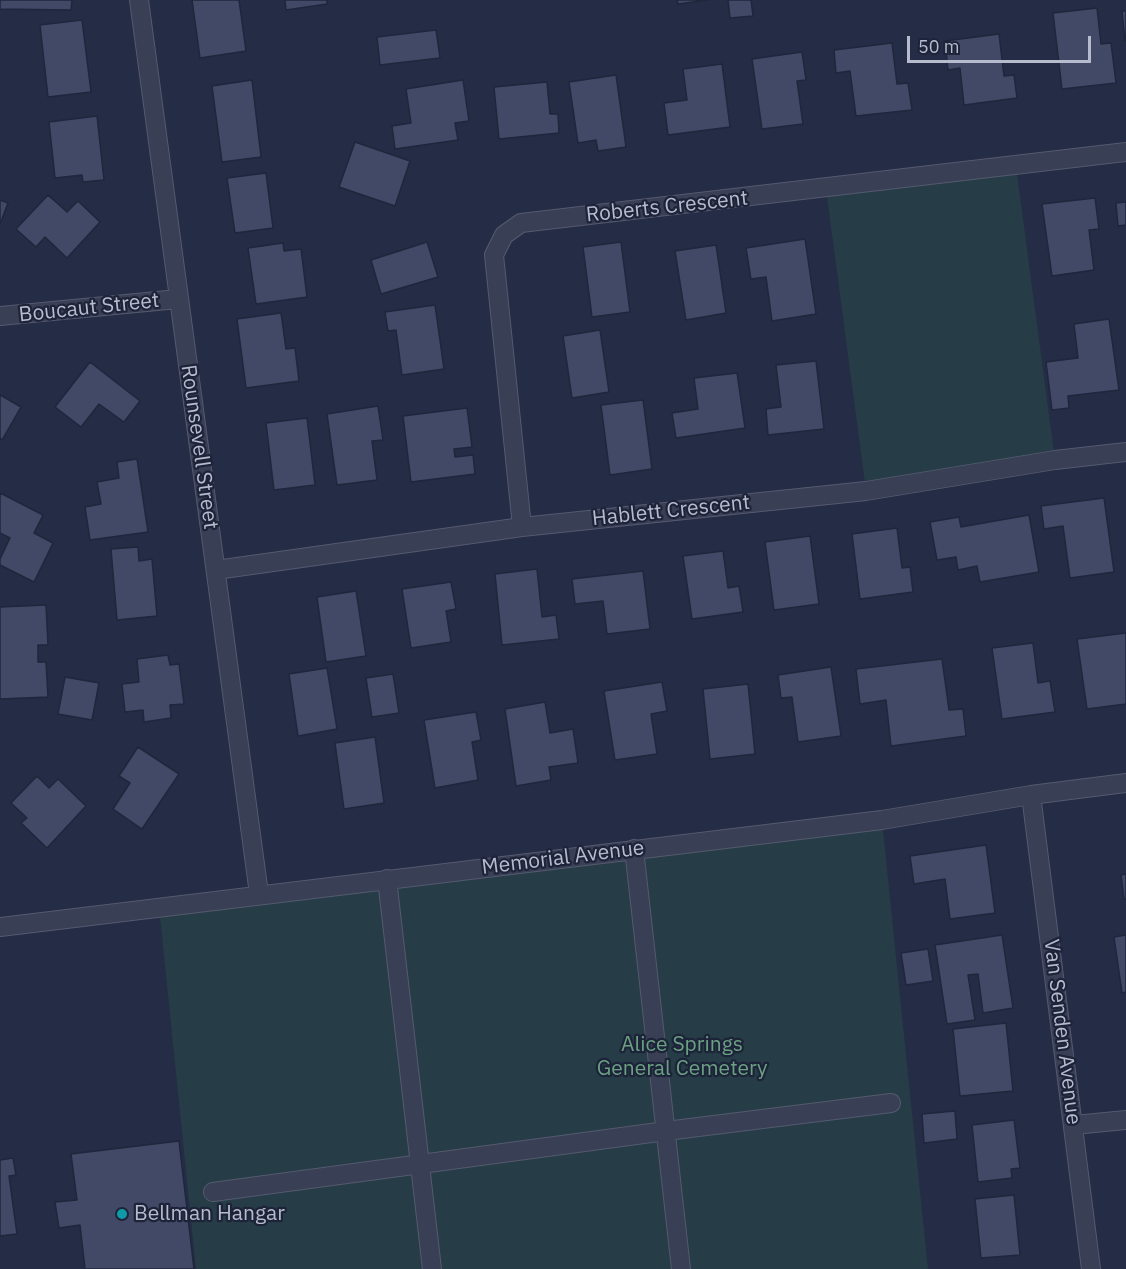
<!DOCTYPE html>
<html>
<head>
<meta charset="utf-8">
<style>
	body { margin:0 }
	#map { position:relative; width:1126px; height:1269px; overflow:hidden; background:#242c46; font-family:"IBM Plex Sans",sans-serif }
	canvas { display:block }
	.scale { position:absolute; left:907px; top:36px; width:184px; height:27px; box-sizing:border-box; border:3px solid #b7bbce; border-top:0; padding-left:8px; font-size:18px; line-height:21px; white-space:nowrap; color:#b7bbce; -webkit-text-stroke:4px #1d243a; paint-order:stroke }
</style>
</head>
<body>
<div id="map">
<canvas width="1126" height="1269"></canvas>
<div class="scale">50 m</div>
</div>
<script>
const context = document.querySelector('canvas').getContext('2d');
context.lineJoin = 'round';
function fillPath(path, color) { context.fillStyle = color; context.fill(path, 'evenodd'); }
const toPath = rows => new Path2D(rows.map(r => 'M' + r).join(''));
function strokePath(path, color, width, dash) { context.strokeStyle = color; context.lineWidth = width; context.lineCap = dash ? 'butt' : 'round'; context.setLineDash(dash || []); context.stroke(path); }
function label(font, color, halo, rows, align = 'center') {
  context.font = font + ' "IBM Plex Sans",sans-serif'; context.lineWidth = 4.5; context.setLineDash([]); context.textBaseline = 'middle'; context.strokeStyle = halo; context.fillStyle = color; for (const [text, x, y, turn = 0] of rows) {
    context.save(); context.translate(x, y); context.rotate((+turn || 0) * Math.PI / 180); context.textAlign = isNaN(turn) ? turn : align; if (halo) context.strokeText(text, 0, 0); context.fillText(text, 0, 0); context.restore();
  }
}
fillPath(toPath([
	[1016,166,1055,460,866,491,826,189],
	[882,820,928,1269,196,1269,159,907]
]), '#263c46');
const building = toPath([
	[0,0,72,0,71,10,0,9,0,0],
	[192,0,239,0,246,51,200,58,192,0],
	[285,0,327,0,327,4,286,10,285,0],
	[677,0,708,0,678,4,677,0],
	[728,0,751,0,753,16,730,18,728,0],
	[1097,8,1101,44,1111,43,1116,83,1062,89,1053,13,1097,8],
	[1122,11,1126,11,1126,41,1125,41,1122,11],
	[82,20,91,92,48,97,40,25,82,20],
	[436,30,440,58,380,65,377,37,436,30],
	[999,34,1004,76,1014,75,1017,98,964,105,960,68,948,70,945,41,999,34],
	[892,43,897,84,908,83,912,110,856,116,850,71,836,73,834,50,892,43],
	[802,52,806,80,797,81,803,124,762,129,752,59,802,52],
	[722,64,730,127,668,135,664,103,687,100,683,69,722,64],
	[616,75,626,147,598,151,596,140,578,143,569,82,616,75],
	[252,80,261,157,222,162,212,86,252,80],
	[463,80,469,121,455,123,458,140,395,149,392,126,411,123,406,89,463,80],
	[547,82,550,114,558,114,559,133,499,139,494,87,547,82],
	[97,116,104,180,83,182,82,175,55,178,49,122,97,116],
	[355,142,410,161,395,206,339,187,355,142],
	[266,173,273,228,235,233,227,178,266,173],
	[48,195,67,212,78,201,100,222,67,258,45,237,36,247,16,229,48,195],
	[1095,198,1099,229,1089,230,1094,270,1052,276,1042,204,1095,198],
	[0,200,8,203,0,224,0,200],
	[1126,202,1126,225,1118,226,1116,203,1126,202],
	[805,239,816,314,772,321,766,277,751,279,746,248,805,239],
	[427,242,438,277,381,294,371,260,427,242],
	[621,242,630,312,592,317,583,247,621,242],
	[283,243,284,251,301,249,307,297,256,304,248,248,283,243],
	[716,245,726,313,686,320,675,251,716,245],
	[435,305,444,369,402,375,396,330,388,331,385,312,435,305],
	[281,313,286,349,295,348,299,381,246,388,237,319,281,313],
	[1109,319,1119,390,1068,396,1069,408,1052,410,1046,362,1078,358,1074,324,1109,319],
	[600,330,609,392,572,398,563,336,600,330],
	[816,361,824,429,768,435,766,409,781,407,776,365,816,361],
	[90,362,140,401,124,422,99,404,81,427,55,407,90,362],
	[737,373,745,428,676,438,672,413,698,409,694,378,737,373],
	[0,395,21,407,2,440,0,438,0,395],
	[643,400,652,469,610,475,601,405,643,400],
	[378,406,383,440,372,441,377,480,337,485,327,414,378,406],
	[467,408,472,447,454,449,455,457,473,455,475,474,411,482,403,416,467,408],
	[307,418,315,485,274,490,266,423,307,418],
	[137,459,148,532,90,540,85,507,101,504,97,482,119,478,117,462,137,459],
	[0,493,43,515,34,533,53,543,34,582,0,565,0,559,10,538,0,533,0,493],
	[1104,498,1114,572,1070,578,1063,526,1044,529,1041,506,1104,498],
	[1029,515,1039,572,980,582,977,566,958,570,956,557,937,560,930,522,959,517,961,527,1029,515],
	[897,528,902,568,910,567,913,592,860,599,852,534,897,528],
	[810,536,819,604,774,610,765,542,810,536],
	[138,547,139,561,152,559,157,616,117,620,111,549,138,547],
	[723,551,728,588,739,586,743,612,692,619,683,556,723,551],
	[537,569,542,617,556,615,559,639,502,645,495,574,537,569],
	[643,571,650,629,607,634,603,601,575,604,572,579,643,571],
	[451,582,456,609,446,611,451,642,411,648,402,589,451,582],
	[356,591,366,656,326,662,317,597,356,591],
	[46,605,48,645,38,645,38,662,46,662,48,697,0,699,0,607,46,605],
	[1126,633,1126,704,1087,709,1077,639,1126,633],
	[1033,643,1038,683,1050,681,1055,712,1002,719,992,648,1033,643],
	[168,655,170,665,179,664,184,704,170,705,171,718,144,722,143,710,125,712,122,684,139,682,137,659,168,655],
	[942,659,949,710,963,709,966,736,891,746,886,700,860,704,856,669,942,659],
	[831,667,841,736,798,742,792,697,781,698,778,675,831,667],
	[327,668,337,729,298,736,289,674,327,668],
	[393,674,399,713,372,717,366,678,393,674],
	[65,677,99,683,92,720,58,714,65,677],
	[662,682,667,711,651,714,657,754,615,760,604,691,662,682],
	[748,684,755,754,710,759,703,689,748,684],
	[545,702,550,733,573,729,578,763,549,767,551,780,516,786,505,709,545,702],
	[476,712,481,740,472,742,478,780,435,788,424,720,476,712],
	[375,737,384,803,344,809,335,743,375,737],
	[138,747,179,774,142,829,113,809,130,783,119,776,138,747],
	[37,776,49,788,58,779,86,806,47,848,21,823,27,818,11,803,37,776],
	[986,845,995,913,950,919,945,879,914,884,910,856,986,845],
	[1126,874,1126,899,1124,899,1121,875,1126,874],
	[1002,935,1013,1008,983,1013,978,974,968,975,975,1020,947,1024,935,945,1002,935],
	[1126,935,1126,992,1122,993,1114,937,1126,935],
	[928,949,933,981,906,985,901,953,928,949],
	[1006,1023,1013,1091,960,1096,953,1029,1006,1023],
	[955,1111,957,1139,924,1143,922,1114,955,1111],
	[1014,1120,1020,1168,1011,1169,1012,1178,978,1182,972,1125,1014,1120],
	[179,1141,194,1269,85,1269,80,1225,59,1228,55,1202,77,1200,71,1154,179,1141],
	[13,1158,16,1175,9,1176,17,1234,0,1236,0,1160,13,1158],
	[1014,1195,1020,1255,981,1258,975,1199,1014,1195]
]);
fillPath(building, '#414966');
strokePath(building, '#20263c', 1.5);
const minor = toPath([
	[139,0,259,894],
	[0,316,178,299],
	[522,527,494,255,504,235,521,223,1126,152],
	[216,570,522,527,866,491,1055,460,1126,452],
	[1031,795,1091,1269],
	[634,849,681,1269],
	[387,879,432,1269],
	[0,927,882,820,1031,795,1126,783],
	[1074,1125,1126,1120],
	[213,1192,666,1131,891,1103]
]);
strokePath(minor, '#555a6f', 20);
strokePath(minor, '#393f55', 18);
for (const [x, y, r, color] of [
	[122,1214,6,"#0f9aa8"]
]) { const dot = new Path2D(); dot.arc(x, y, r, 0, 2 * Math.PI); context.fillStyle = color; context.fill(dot); strokePath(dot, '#1d243a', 2); }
label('21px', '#b7bbce', '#1d243a', [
	["Roberts Crescent",667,207,-6],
	["Boucaut Street",89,308,-6],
	["Rounsevell Street",199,447,82],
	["Hablett Crescent",671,511,-6],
	["Memorial Avenue",563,858,-7],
	["Van Senden Avenue",1062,1032,83]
]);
label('21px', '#6ba182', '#1d243a', [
	["Alice Springs",682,1045],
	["General Cemetery",682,1069]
]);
label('21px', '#b7bbce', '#1d243a', [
	["Bellman Hangar",134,1214]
], 'left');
</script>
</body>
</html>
